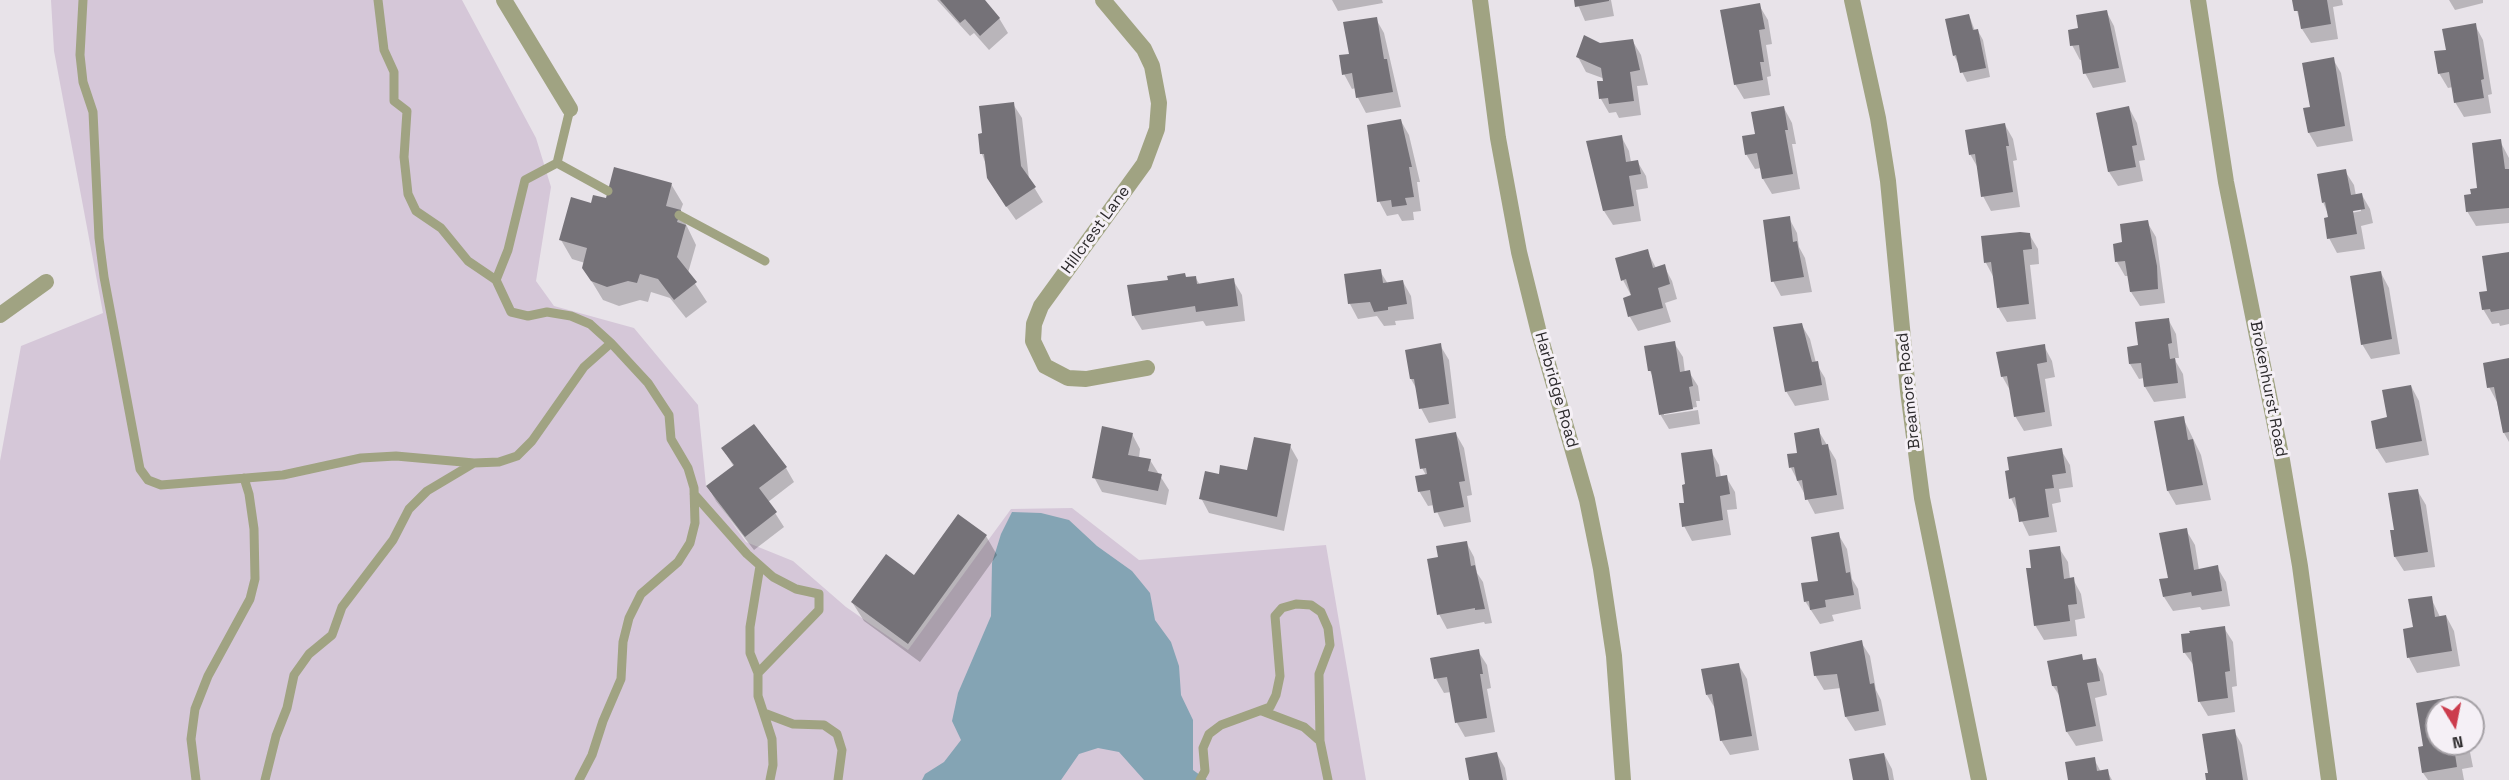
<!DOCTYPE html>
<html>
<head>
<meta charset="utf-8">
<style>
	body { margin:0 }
	#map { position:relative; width:2509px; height:780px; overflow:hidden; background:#e8e3e9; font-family:"Space Grotesk",sans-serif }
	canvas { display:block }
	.north { position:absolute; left:2425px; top:696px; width:60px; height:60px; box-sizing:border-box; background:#f5f0f6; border:2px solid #a5a1a6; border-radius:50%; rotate:170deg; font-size:16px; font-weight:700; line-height:24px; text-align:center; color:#2d2b2d }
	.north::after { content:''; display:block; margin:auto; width:21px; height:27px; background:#cc3c4d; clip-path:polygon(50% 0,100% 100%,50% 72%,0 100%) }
</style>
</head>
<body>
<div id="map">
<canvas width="2509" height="780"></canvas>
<div class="north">N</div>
</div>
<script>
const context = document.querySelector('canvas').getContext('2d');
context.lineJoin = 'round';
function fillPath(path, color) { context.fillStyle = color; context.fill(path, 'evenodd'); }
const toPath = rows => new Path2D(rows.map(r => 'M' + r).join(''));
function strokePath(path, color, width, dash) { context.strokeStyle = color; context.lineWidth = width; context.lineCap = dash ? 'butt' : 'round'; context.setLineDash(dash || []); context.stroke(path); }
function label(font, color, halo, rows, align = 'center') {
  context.font = font + ' "Space Grotesk",sans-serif'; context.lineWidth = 6; context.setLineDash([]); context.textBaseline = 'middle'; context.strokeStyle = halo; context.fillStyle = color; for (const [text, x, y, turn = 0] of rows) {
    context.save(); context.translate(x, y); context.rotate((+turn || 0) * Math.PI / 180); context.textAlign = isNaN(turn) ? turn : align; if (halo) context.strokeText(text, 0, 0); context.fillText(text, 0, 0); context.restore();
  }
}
fillPath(toPath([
	[51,0,462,0,536,138,551,187,536,281,554,306,634,328,698,405,706,486,746,542,793,561,846,607,908,650,1011,509,1072,508,1139,560,1326,545,1366,780,0,780,0,461,21,346,103,313,54,51]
]), '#d5c7d8');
fillPath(toPath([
	[1012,512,1041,513,1069,520,1097,546,1132,571,1150,593,1155,620,1171,642,1179,666,1181,695,1193,720,1193,770,1207,780,1144,780,1119,752,1098,748,1079,754,1061,780,922,780,925,774,944,762,961,740,952,721,958,693,991,616,992,563,1001,534]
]), '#84a4b4');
fillPath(toPath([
	[937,0,983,0,999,18,1008,33,989,50,974,33,970,36],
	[1332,0,1382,0,1383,3,1338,11],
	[1576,0,1611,0,1614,16,1585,21],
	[2294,0,2342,0,2343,5,2333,7,2338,39,2311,43,2302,29],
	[2449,0,2483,0,2483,3,2455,10],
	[1759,5,1768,20,1772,44,1766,45,1771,76,1767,77,1770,95,1744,99,1735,84],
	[2106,11,2114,26,2126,82,2093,88,2085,73,2083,60,2080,60,2072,45,2080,30],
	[1969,15,1975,31,1978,31,1983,40,1990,77,1967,82,1954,55],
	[1376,19,1384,33,1401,107,1366,113,1358,98,1356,88,1352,89,1344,74,1351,55],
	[2475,25,2483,40,2492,94,2488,95,2491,113,2464,117,2455,102,2453,87,2448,88,2439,73,2447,51],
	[1632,40,1641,55,1648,85,1637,86,1641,115,1619,118,1616,112,1609,113,1601,99,1605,79,1586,72,1578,57,1600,44],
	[2333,59,2341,73,2353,141,2317,147,2309,133,2311,108],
	[1013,104,1022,118,1029,179,1043,202,1016,220,997,193,982,154,984,135],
	[1784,108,1792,123,1796,144,1792,144,1800,189,1772,194,1763,179,1761,168,1755,169,1746,154,1756,135],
	[2129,108,2137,123,2145,160,2139,161,2143,181,2118,186,2109,172,2098,115],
	[1401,121,1409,135,1420,182,1417,182,1421,211,1413,212,1414,220,1402,221,1398,214,1387,216,1379,201],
	[2005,125,2013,139,2017,160,2013,161,2020,207,1991,211,1983,196,1978,168,1970,154],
	[1621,136,1629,151,1631,162,1637,161,1646,176,1648,188,1636,190,1641,221,1613,225,1604,211,1588,142],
	[2500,141,2509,158,2509,223,2476,226,2467,211],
	[2345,171,2354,185,2356,196,2362,195,2370,209,2373,223,2361,226,2365,249,2337,253,2329,238,2330,219,2323,202],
	[2361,208,2361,211,2346,214,2346,211],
	[671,184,683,204,680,212,696,245,688,273,707,302,686,318,670,298,651,292,648,302,640,300,619,306,603,300,583,267,585,263,572,259,561,240,592,204],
	[1789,218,1797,233,1799,247,1805,258,1812,292,1781,296,1773,281],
	[2147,222,2156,237,2165,303,2140,306,2131,292,2129,276,2125,276,2117,262,2124,244],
	[2029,234,2038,249,2039,264,2030,265,2036,319,2007,322,1998,307,1994,278,1986,263,1983,238],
	[1647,251,1656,268,1664,266,1672,281,1677,299,1665,303,1671,322,1638,331,1630,317,1625,299,1632,297,1623,280],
	[2509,253,2509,324,2500,326,2499,323,2492,324,2483,309,2489,292],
	[1380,271,1388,284,1403,282,1411,296,1414,319,1395,321,1396,325,1384,326,1377,316,1358,319,1350,304,1346,275],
	[2381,273,2389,288,2400,354,2371,359,2362,344],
	[1195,277,1200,285,1233,280,1242,295,1245,321,1206,326,1203,321,1142,330,1133,315,1186,279],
	[2168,319,2176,334,2179,358,2175,358,2176,362,2183,374,2186,398,2154,402,2145,387,2144,378,2139,379,2130,364,2140,347],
	[1801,324,1810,339,1816,363,1825,378,1829,400,1795,406,1786,391],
	[1674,343,1683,357,1685,373,1689,372,1698,386,1700,401,1696,401,1697,407,1664,412,1664,415,1698,410,1700,424,1669,429,1660,414,1654,379,1650,371],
	[1440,345,1449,360,1456,418,1429,423,1421,408,1417,390,1411,379],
	[2044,346,2052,361,2055,377,2045,379,2052,426,2024,431,2015,416,2011,392,2002,376],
	[2509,360,2509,442,2504,433,2497,402,2489,387],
	[2411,386,2419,401,2429,455,2386,463,2377,449,2389,418],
	[2183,418,2201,455,2211,500,2176,505,2168,491],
	[1818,430,1836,460,1844,509,1815,514,1791,468],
	[1132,434,1140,449,1139,458,1150,460,1169,490,1166,505,1102,492,1094,477],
	[1456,434,1464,448,1472,495,1467,496,1471,522,1444,527,1434,505,1428,506,1419,491,1426,475,1422,468],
	[1290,446,1298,460,1284,531,1209,513,1201,498,1220,476,1248,472],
	[723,449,786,468,794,482,768,502,784,527,754,550,716,501,708,487,734,467],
	[2061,450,2070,465,2073,487,2059,489,2061,502,2052,504,2057,532,2029,536,2011,498,2011,471],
	[1711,451,1719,465,1721,478,1726,477,1735,492,1737,509,1727,510,1731,535,1692,541,1684,526,1687,485],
	[2417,490,2426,505,2435,567,2404,571,2395,557,2395,531],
	[2186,530,2195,545,2199,570,2217,567,2226,582,2230,606,2202,610,2200,607,2173,611,2164,597],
	[1838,534,1847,549,1852,579,1858,589,1861,609,1832,615,1834,621,1820,624,1805,601,1820,582],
	[986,536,997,555,920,662,864,621,852,602,914,577],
	[1466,542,1474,557,1477,573,1483,582,1492,623,1485,624,1484,622,1447,629,1439,614,1440,558],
	[2059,548,2068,562,2070,579,2073,579,2081,594,2085,618,2075,620,2077,636,2044,640,2035,625,2033,569],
	[2431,598,2440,617,2446,616,2454,631,2460,666,2417,673,2409,658,2404,630,2414,629],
	[2224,628,2233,642,2237,686,2232,687,2235,712,2208,716,2199,701,2195,667,2184,652],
	[1861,642,1870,656,1876,690,1881,700,1886,725,1855,731,1846,717,1841,688,1824,690,1815,675,1828,648],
	[1478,651,1487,665,1491,688,1487,689,1495,732,1465,737,1457,723,1451,692,1444,693,1436,679],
	[2081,656,2084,661,2095,660,2103,674,2107,695,2095,698,2103,741,2076,746,2067,732,2061,698,2053,686],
	[1738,664,1747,679,1759,750,1730,755,1721,740,1716,710,1707,695],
	[2444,700,2449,708,2437,708,2437,744,2466,744,2470,752,2473,767,2462,769,2464,780,2428,780,2423,773,2425,747,2417,704],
	[2234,731,2242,745,2248,780,2208,780],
	[1497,754,1505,768,1507,780,1470,780],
	[1884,754,1892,769,1894,780,1856,780],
	[2094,759,2101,772,2107,771,2112,780,2071,780]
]), '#0003');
fillPath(toPath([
	[940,0,985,0,1000,18,980,36,965,19,960,23],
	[1574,0,1609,0,1609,1,1575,7],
	[2292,0,2327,0,2331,24,2301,29,2298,11,2294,11],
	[1760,3,1765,29,1759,30,1764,62,1760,62,1763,80,1734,85,1720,10],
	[2107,10,2119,68,2083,74,2079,45,2070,46,2068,30,2078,28,2076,15],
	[1969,14,1973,30,1978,29,1986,68,1960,73,1956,55,1953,56,1945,19],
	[1377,17,1384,59,1387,59,1393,92,1356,98,1352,73,1342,75,1339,55,1349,54,1343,22],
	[2476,23,2484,79,2481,80,2484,98,2454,103,2449,72,2438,74,2434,51,2446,50,2442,29],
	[1584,35,1600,43,1633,39,1640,70,1630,72,1634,101,1609,104,1608,98,1599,99,1597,81,1603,81,1601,68,1576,57],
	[2334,57,2345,126,2308,133,2303,108,2310,107,2302,63],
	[1014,102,1021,166,1036,187,1006,207,987,178,984,154,980,154,978,134,982,133,979,106],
	[1784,106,1788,130,1785,130,1793,174,1762,179,1757,153,1745,155,1742,136,1755,134,1751,112],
	[2129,106,2137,145,2132,146,2136,167,2108,172,2096,113],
	[1401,119,1412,167,1409,167,1414,197,1405,198,1407,205,1392,207,1391,200,1377,202,1367,125],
	[2005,123,2009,146,2006,146,2013,192,1981,197,1975,154,1969,155,1965,130],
	[1622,135,1626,162,1638,160,1641,174,1629,176,1634,206,1603,211,1586,141],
	[2501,139,2505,169,2509,169,2509,208,2466,212,2464,195,2471,194,2470,189,2477,188,2472,143],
	[614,167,672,183,666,206,681,210,677,222,686,225,677,257,697,282,674,300,658,279,640,274,637,283,628,281,607,287,591,281,582,268,587,248,559,240,571,197,591,203,593,195,606,198],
	[2346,169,2351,195,2362,193,2365,209,2353,211,2357,234,2327,239,2324,218,2328,217,2325,202,2322,203,2317,174],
	[1790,216,1793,242,1797,241,1804,277,1771,282,1763,220],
	[2148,220,2157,266,2158,289,2130,292,2125,261,2115,262,2113,244,2122,242,2120,224],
	[2020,232,2030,233,2032,249,2023,250,2029,304,1997,308,1991,262,1984,263,1981,236],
	[1648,249,1653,268,1665,264,1670,284,1658,288,1663,308,1628,317,1623,298,1631,295,1626,279,1621,281,1615,258],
	[2509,252,2509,309,2491,312,2490,309,2482,310,2479,292,2487,291,2482,256],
	[1381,269,1383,283,1403,280,1407,304,1388,307,1388,310,1374,312,1370,302,1348,304,1344,274],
	[2381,271,2392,339,2361,345,2350,276],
	[1185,273,1186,277,1196,276,1197,284,1234,278,1238,306,1196,312,1195,306,1132,316,1127,285,1168,280,1167,276],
	[2169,318,2172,343,2168,344,2170,359,2175,358,2178,383,2144,387,2141,363,2129,364,2127,347,2138,345,2135,322],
	[1802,323,1812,362,1818,361,1822,385,1785,392,1773,327],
	[1675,341,1680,372,1690,370,1693,386,1689,387,1693,409,1659,415,1651,371,1648,371,1644,346],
	[1441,343,1449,404,1419,409,1414,379,1410,379,1405,350],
	[2045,344,2047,362,2037,364,2045,412,2014,417,2007,376,2001,377,1996,352],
	[2509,358,2509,432,2503,433,2494,387,2487,388,2483,363],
	[2411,385,2422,441,2376,449,2371,421,2387,417,2382,390],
	[2184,416,2188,440,2193,439,2203,485,2167,491,2154,421],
	[754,424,787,467,759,488,777,512,745,537,706,486,734,465,721,448],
	[1102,426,1133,433,1128,455,1151,459,1148,471,1162,474,1158,491,1092,478],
	[1819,428,1822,445,1828,444,1837,495,1805,500,1802,480,1797,481,1794,467,1789,468,1787,454,1797,453,1794,433],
	[1456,432,1465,481,1459,482,1464,507,1434,513,1430,490,1418,492,1415,476,1427,474,1426,468,1420,469,1415,439],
	[1254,437,1291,444,1277,517,1199,499,1205,471,1219,474,1220,465,1247,470],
	[2062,448,2066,473,2052,475,2054,488,2045,489,2049,517,2019,522,2015,497,2009,499,2005,471,2009,470,2007,457],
	[1712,449,1716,477,1727,475,1730,494,1720,496,1723,520,1682,527,1679,503,1684,503,1682,485,1685,484,1681,453],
	[2418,489,2428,552,2394,557,2390,530,2394,530,2388,493],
	[958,514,987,535,908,644,851,602,886,554,914,575],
	[2187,528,2194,570,2218,565,2222,591,2192,596,2191,592,2163,597,2159,579,2168,578,2159,533],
	[1839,532,1846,573,1850,572,1854,595,1825,600,1826,607,1810,610,1809,601,1804,602,1801,583,1818,581,1811,537],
	[1467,541,1471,566,1475,565,1485,609,1475,610,1475,608,1437,615,1427,559,1438,557,1436,546],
	[2060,546,2064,579,2074,577,2077,604,2068,605,2070,621,2034,626,2026,568,2031,568,2029,550],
	[2432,596,2435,617,2446,615,2452,651,2407,658,2403,629,2413,627,2408,599],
	[2225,626,2230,671,2225,672,2228,698,2198,702,2191,652,2183,653,2181,634,2190,633,2189,631],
	[1862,640,1870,684,1874,683,1879,711,1845,717,1837,674,1814,676,1810,652],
	[1479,649,1483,674,1480,674,1487,718,1455,723,1447,677,1434,679,1430,658],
	[2082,654,2083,660,2096,658,2100,681,2087,683,2096,726,2066,732,2057,686,2052,686,2047,661],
	[1739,663,1752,736,1720,741,1712,694,1706,695,1701,669],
	[2445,698,2447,708,2437,708,2437,744,2464,744,2466,753,2455,754,2457,767,2422,773,2418,747,2423,746,2416,703],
	[2235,729,2243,780,2206,780,2205,773,2208,773,2202,734],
	[1497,752,1503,780,1469,780,1465,758],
	[1884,753,1889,780,1853,780,1849,759],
	[2095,757,2097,771,2108,769,2110,780,2068,780,2065,762]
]), '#757278');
strokePath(toPath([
	[83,0,80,55,83,82,93,112,99,238,104,277,140,469,148,480,161,485,283,475,361,458,396,456,474,463,499,462,517,456,532,441,584,367,611,343,590,324,571,316,547,312,528,316,511,312,496,280,508,250,525,180,557,163,570,109],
	[378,0,384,50,394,72,394,101,407,111,404,157,408,194,416,211,441,228,468,261,496,280],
	[557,163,608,191],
	[679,215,765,261],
	[694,494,747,554,773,577,796,589,819,594,819,610,758,673,758,696,772,739,773,765,770,780],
	[758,673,750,653,750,627,760,566],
	[1262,711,1304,727,1320,741],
	[764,713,793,724,824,725,837,734,842,750,838,780],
	[196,780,191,739,195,709,208,676,250,599,255,579,254,529,249,494,244,478],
	[265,780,276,736,287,708,294,675,309,654,332,635,342,607,393,540,409,509,427,491,474,463],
	[579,780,592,755,603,721,621,679,623,642,629,618,641,594,678,562,690,543,695,523,694,488,688,468,671,439,669,415,648,383,611,343],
	[1200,780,1205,771,1203,748,1209,734,1221,725,1270,707,1276,695,1280,676,1275,616,1282,608,1296,604,1311,605,1321,612,1328,628,1330,645,1319,674,1320,741,1328,780]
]), '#a0a382', 9);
strokePath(toPath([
	[504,0,570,109],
	[1103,0,1144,49,1152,66,1159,103,1157,129,1144,164,1041,306,1034,324,1033,341,1045,366,1068,378,1086,379,1147,368],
	[1480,0,1498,138,1519,252,1538,329,1587,500,1601,569,1614,656,1623,780],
	[1852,0,1878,118,1888,181,1908,391,1922,498,1979,780],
	[2198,0,2226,182,2282,460,2300,566,2329,780],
	[0,315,46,282]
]), '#a0a382', 16);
label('16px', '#2d2b2d', '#f5f0f6', [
	["Hillcrest Lane",1096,230,-54],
	["Brokenhurst Road",2268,389,79],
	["Harbridge Road",1556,390,74],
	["Breamore Road",1909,391,-96]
]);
</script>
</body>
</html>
